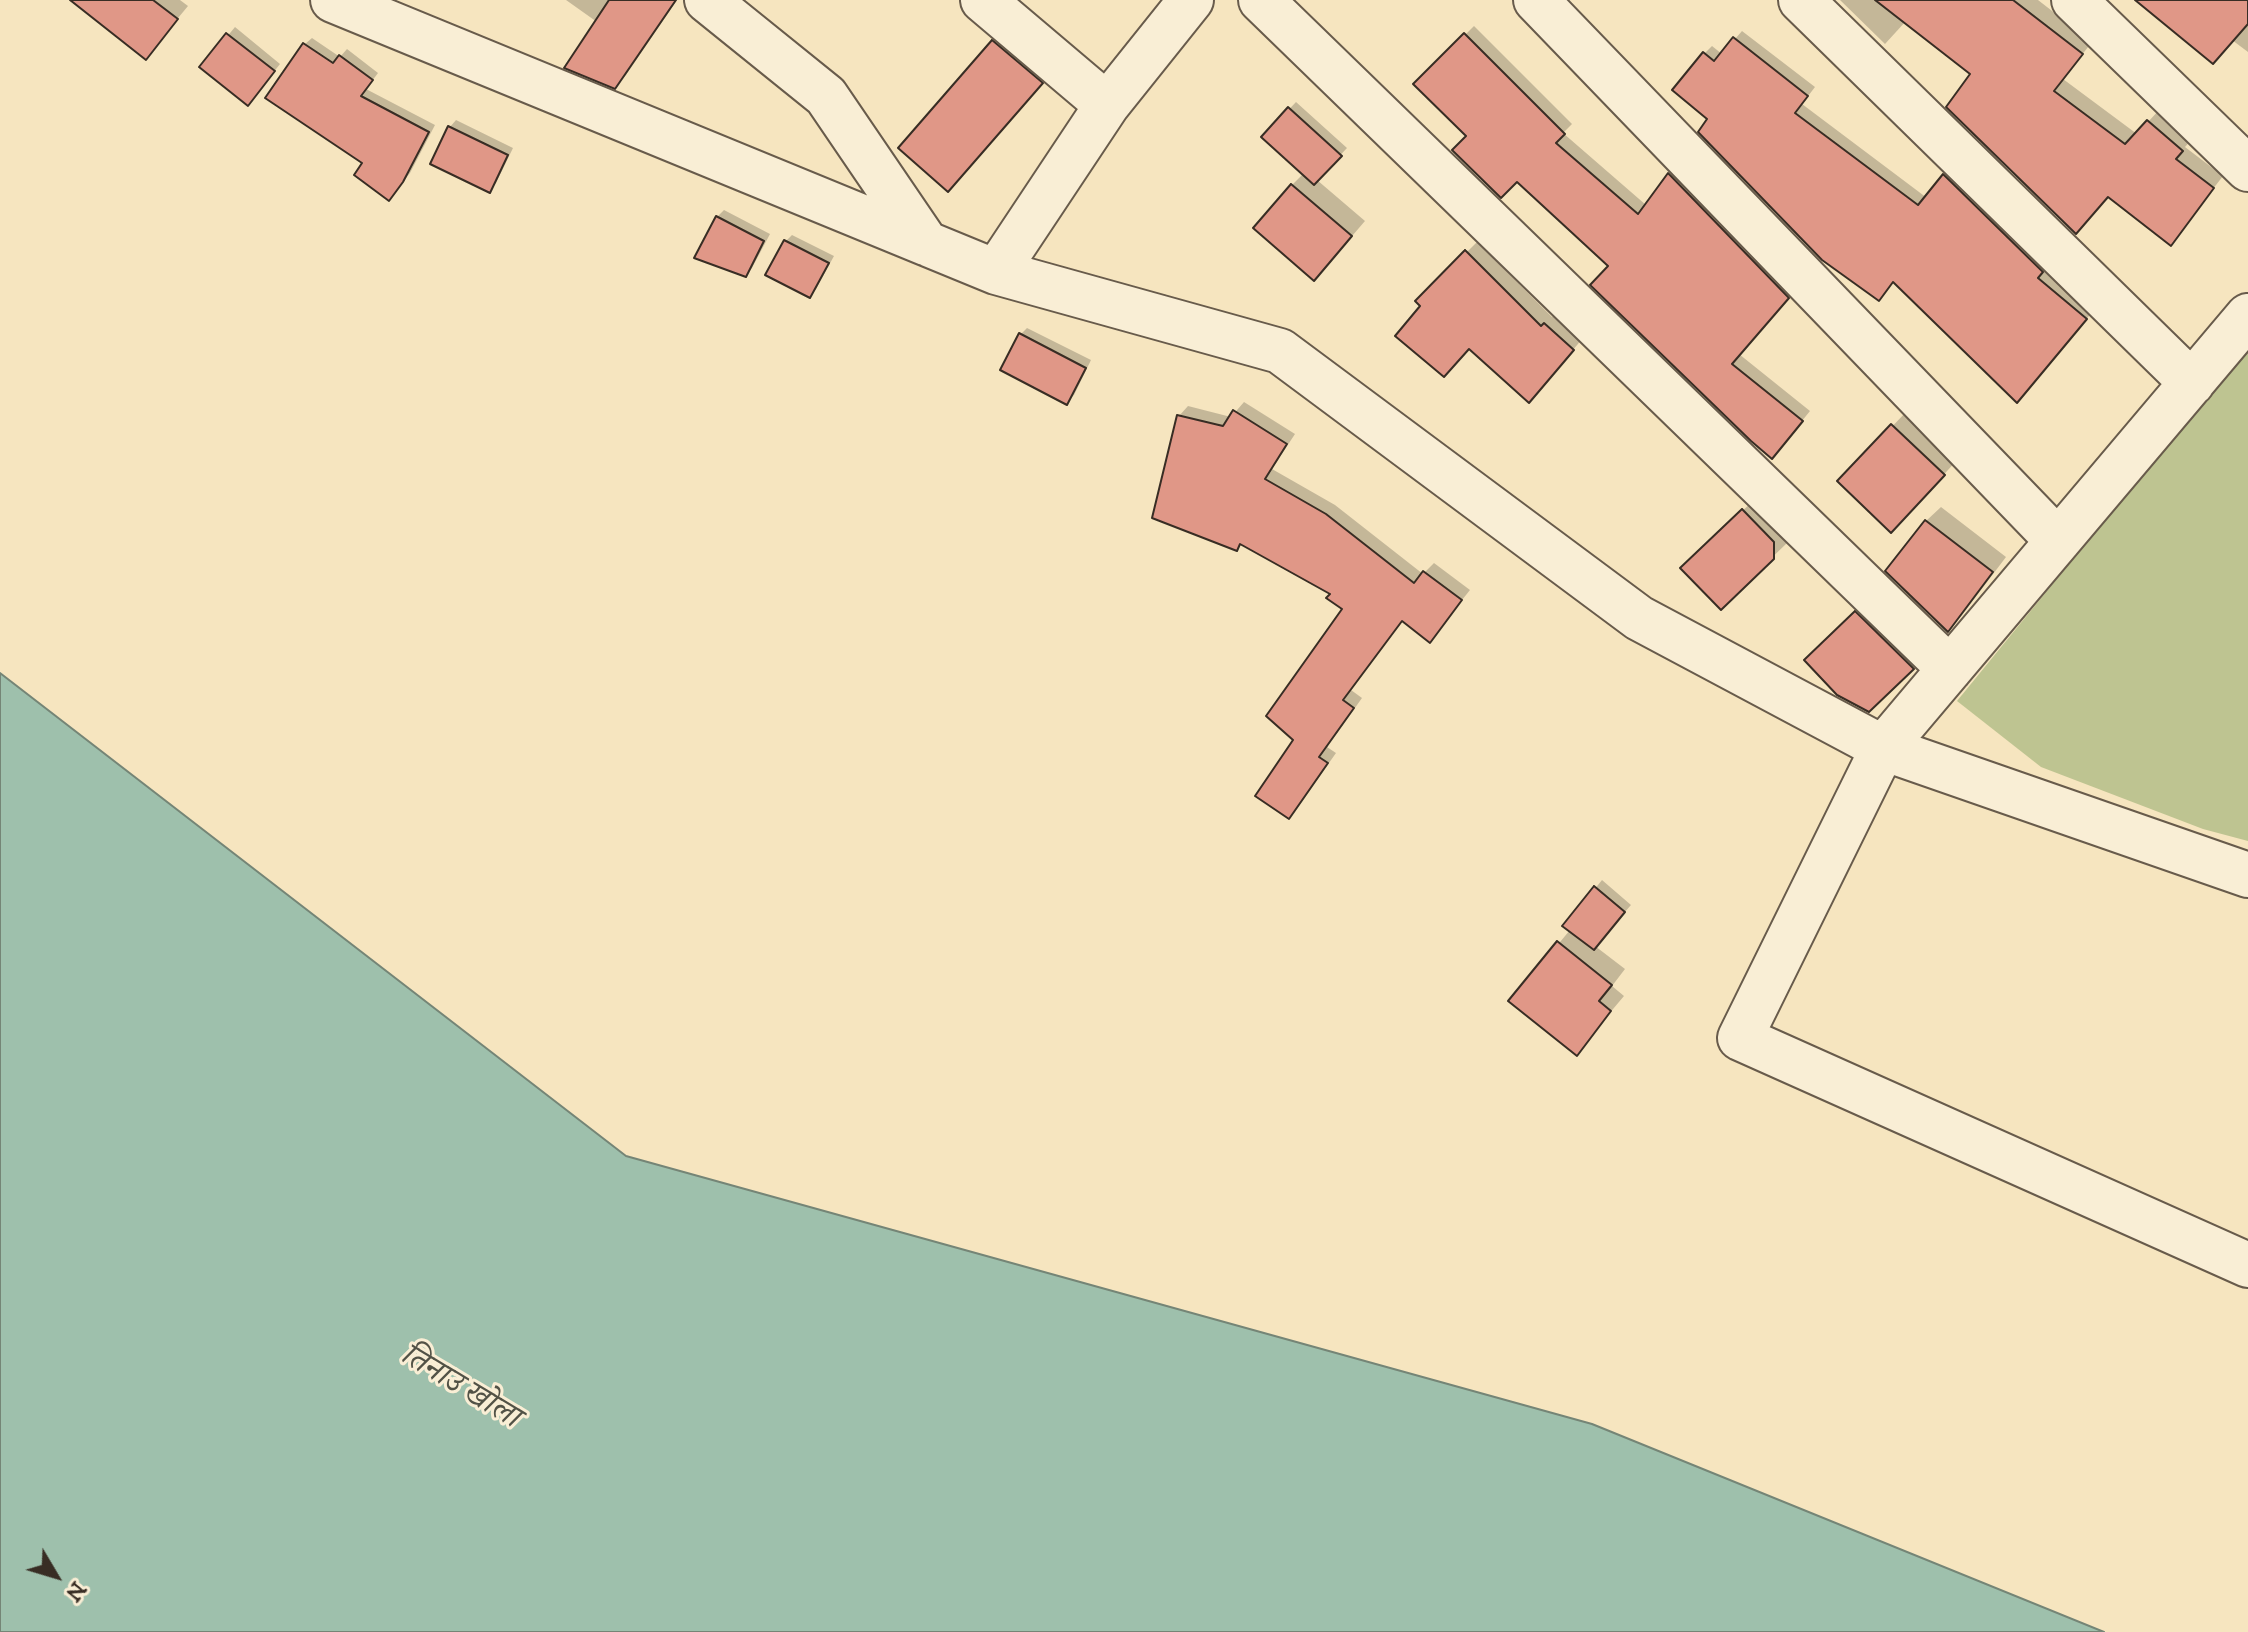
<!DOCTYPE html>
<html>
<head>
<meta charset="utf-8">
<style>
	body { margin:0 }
	#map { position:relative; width:2248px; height:1632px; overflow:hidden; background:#f6e5bf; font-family:"IM FELL DW Pica",serif }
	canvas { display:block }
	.north { position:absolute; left:16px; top:1536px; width:80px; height:80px; -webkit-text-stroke:6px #f9eed5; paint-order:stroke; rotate:128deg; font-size:22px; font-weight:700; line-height:32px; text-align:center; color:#382d24 }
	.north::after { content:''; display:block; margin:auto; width:28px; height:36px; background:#382d24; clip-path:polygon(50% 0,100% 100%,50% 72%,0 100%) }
</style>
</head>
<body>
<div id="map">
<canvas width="2248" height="1632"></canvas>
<div class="north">N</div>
</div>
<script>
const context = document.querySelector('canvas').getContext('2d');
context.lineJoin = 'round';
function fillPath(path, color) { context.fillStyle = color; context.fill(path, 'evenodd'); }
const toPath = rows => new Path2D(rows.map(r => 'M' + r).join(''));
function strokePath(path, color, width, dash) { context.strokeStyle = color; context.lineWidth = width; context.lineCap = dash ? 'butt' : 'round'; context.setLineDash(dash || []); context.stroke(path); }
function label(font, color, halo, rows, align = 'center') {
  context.font = font + ' "IM FELL DW Pica","Noto Serif Devanagari",serif'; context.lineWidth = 6; context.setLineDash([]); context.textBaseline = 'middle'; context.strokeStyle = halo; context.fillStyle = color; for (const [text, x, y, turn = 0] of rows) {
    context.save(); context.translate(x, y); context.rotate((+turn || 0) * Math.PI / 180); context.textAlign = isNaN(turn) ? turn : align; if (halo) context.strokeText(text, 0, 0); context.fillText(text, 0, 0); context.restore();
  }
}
fillPath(toPath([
	[2248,345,2248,841,2203,829,2041,767,1957,701]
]), '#bec491');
const water = toPath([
	[0,673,626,1156,1592,1424,2104,1632,0,1632,0,673]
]);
fillPath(water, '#9ec0ac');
strokePath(water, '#758576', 2);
fillPath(toPath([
	[74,0,180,0,188,6,145,58],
	[566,0,677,0,626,75,615,86,597,22],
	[1840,0,2038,0,2092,42,2063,79,2137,134,2159,110,2192,139,2185,147,2223,176,2171,243,1973,74,1906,21,1885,44],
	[2147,0,2248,0,2248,52,2232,40],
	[1474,26,1572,124,1563,133,1646,205,1678,166,1796,288,1739,354,1810,411,1781,447,1611,266,1416,84],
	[235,27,280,64,254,97,202,67],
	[1008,28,1056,68,962,175,994,42],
	[1742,31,1815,87,1802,104,1927,198,1952,168,2050,263,2045,269,2094,310,2024,393,1710,119,1704,54,1712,46,1722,54],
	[312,38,340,57,347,49,378,73,366,89,435,125,410,173,395,192,365,163,305,44],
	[1296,102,1347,148,1317,180,1365,221,1328,264,1292,185,1304,173,1264,136],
	[456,120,513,148,496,183,489,190,450,127],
	[724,210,770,234,752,268,745,275,717,217],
	[792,235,834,256,816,289,810,296,786,241],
	[1477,242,1552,317,1556,314,1583,338,1539,390,1418,301],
	[1027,328,1091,360,1074,395,1067,402,1021,334],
	[1244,402,1295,434,1272,469,1335,505,1423,574,1434,563,1470,590,1430,640,1404,619,1351,690,1362,698,1327,747,1336,753,1298,807,1289,817,1296,739,1344,609,1333,593,1242,543,1236,549,1179,416,1188,406,1231,417],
	[1907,411,1958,459,1906,516,1840,481],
	[1758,496,1788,527,1788,542,1721,607,1683,568],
	[1941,507,2006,557,1962,615,1948,629,1926,521],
	[1861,607,1927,653,1868,710,1807,660],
	[1602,880,1631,905,1595,946,1625,969,1612,986,1624,996,1576,1053,1511,1001,1570,930,1565,926]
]), '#0003');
const building = toPath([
	[70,0,153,0,178,19,146,60,70,0],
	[609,0,676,0,615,89,564,68,609,0],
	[1875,0,2013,0,2083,54,2054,91,2125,144,2147,120,2183,151,2176,159,2214,188,2171,246,2108,197,2076,234,1946,107,1970,74,1875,0],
	[2135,0,2248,0,2248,24,2213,64,2135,0],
	[226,33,275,71,248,106,199,67,226,33],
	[1464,33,1565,134,1556,143,1638,214,1668,173,1789,298,1732,364,1803,421,1772,459,1751,441,1590,285,1608,266,1517,182,1501,198,1452,150,1466,136,1413,84,1464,33],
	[1733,37,1808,96,1795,113,1918,205,1943,174,2043,272,2038,278,2087,319,2017,403,1893,282,1879,301,1822,260,1698,132,1707,119,1672,90,1703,52,1714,61,1733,37],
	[992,40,1043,83,948,192,898,148,992,40],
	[303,43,333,63,339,55,373,80,361,96,429,132,403,182,389,201,354,175,362,163,265,98,303,43],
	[1288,107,1342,156,1314,185,1261,137,1288,107],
	[448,126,508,155,490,193,430,164,448,126],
	[1291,184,1352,236,1314,281,1253,228,1291,184],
	[716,216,764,241,746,277,694,258,716,216],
	[784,240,829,263,810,298,765,275,784,240],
	[1465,250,1541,326,1544,323,1574,350,1529,403,1469,349,1444,377,1395,336,1420,306,1415,301,1465,250],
	[1019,333,1086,368,1067,405,1000,370,1019,333],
	[1233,410,1287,444,1265,479,1326,514,1414,583,1423,571,1462,600,1430,643,1402,621,1343,700,1354,708,1319,757,1328,763,1289,819,1255,796,1293,740,1266,716,1342,609,1326,598,1330,594,1240,544,1237,551,1152,518,1177,415,1223,426,1233,410],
	[1891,424,1945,475,1891,533,1837,481,1891,424],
	[1742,509,1774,542,1774,559,1721,610,1680,568,1742,509],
	[1925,520,1993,572,1948,632,1885,571,1925,520],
	[1855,611,1914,669,1869,712,1837,695,1804,660,1855,611],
	[1594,886,1625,912,1594,950,1562,926,1594,886],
	[1557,941,1612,985,1599,1001,1611,1011,1577,1056,1508,1001,1557,941]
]);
fillPath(building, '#e09787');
strokePath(building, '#382d24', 2);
const minor = toPath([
	[333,0,996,272,1280,351,1639,618,1883,748,2248,875],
	[707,0,826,96,926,243],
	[983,0,1107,105],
	[1261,0,1950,669],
	[1536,0,2058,541],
	[1801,0,2192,383],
	[2074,0,2248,169],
	[996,272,1107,105,1191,0],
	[2248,316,1883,748,1740,1038,2248,1265]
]);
strokePath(minor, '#685b4b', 48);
strokePath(minor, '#f9eed5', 44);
label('italic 32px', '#525246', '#f9eed5', [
	["तिनाउ खोला",459,1388,31]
]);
</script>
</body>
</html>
